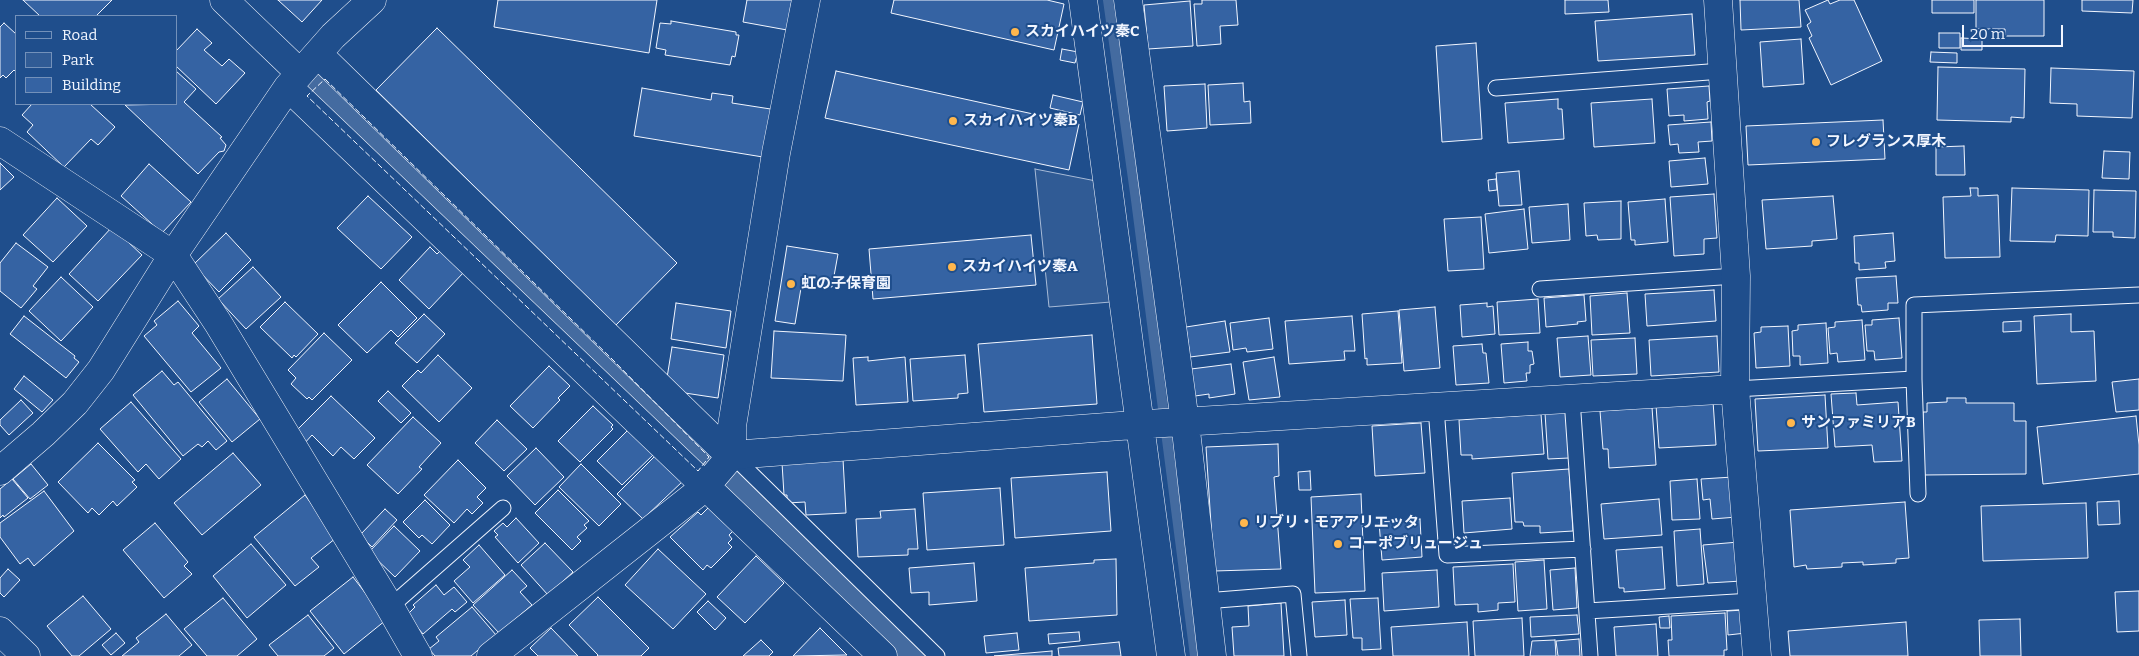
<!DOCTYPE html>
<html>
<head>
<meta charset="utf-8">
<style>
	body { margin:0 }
	#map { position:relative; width:2139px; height:656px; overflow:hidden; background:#1f4e8c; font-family:Bitter,serif }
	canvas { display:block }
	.legend { position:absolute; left:15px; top:15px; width:162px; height:90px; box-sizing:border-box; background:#1f4e8c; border:1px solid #7391ba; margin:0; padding:6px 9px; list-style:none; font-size:15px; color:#f2f6ff }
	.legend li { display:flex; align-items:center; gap:10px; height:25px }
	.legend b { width:25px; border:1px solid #7391ba }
	.scale { position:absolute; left:1962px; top:25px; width:101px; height:22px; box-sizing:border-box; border:2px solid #f2f6ff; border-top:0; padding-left:6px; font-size:15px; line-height:18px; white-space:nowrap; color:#f2f6ff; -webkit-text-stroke:4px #1f4e8c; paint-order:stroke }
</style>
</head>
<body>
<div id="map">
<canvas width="2139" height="656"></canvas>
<ul class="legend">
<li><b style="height:6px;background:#1f4e8c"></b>Road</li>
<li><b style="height:14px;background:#305b95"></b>Park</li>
<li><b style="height:14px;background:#3563a3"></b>Building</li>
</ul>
<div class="scale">20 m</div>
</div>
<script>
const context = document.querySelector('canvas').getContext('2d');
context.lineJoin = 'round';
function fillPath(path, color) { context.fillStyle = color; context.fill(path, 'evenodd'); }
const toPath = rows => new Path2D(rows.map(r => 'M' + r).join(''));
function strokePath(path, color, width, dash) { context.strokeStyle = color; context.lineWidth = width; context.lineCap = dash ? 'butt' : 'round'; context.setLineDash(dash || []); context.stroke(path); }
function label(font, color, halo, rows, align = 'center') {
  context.font = font + ' Bitter,"Noto Sans JP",serif'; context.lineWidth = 4; context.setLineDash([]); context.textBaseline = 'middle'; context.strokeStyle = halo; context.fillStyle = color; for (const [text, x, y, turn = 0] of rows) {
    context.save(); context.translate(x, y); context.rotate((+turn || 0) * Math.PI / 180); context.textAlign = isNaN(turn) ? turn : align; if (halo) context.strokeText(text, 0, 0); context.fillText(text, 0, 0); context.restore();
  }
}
const green = toPath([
	[1035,169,1096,181,1111,302,1049,307,1035,169]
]);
fillPath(green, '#305b95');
strokePath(green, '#a8bbd7', 1);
strokePath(toPath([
	[1108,0,1136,200,1195,656]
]), '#446ba0', 10);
strokePath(toPath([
	[322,92,441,202,604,364,906,656]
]), '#446ba0', 61);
const building = toPath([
	[23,0,112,0,96,16,40,16,23,0],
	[278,0,322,0,302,22,278,0],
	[498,0,657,0,649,53,494,27,498,0],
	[747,0,792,0,787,30,743,22,747,0],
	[894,0,1047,0,1064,4,1054,50,891,13,894,0],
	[1202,0,1236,0,1238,25,1220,26,1221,44,1197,46,1194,4,1202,4,1202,0],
	[1565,0,1608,0,1609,12,1565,14,1565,0],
	[1740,0,1799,0,1801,27,1741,30,1740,0],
	[1828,0,1830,4,1840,0,1854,0,1882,61,1831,85,1809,38,1812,36,1807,25,1811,22,1805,10,1828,0],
	[1932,0,1974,0,1974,13,1932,13,1932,0],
	[1976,0,2044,0,2044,36,2005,36,2005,29,1976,29,1976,0],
	[2082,0,2133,0,2132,13,2082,11,2082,0],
	[1190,1,1193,46,1148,49,1144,5,1190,1],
	[1692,14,1695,55,1598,61,1595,21,1692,14],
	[671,21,736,32,736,35,739,35,735,57,732,56,730,65,665,55,666,50,656,48,660,23,671,24,671,21],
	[4,23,16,34,16,72,14,70,6,78,3,75,0,78,0,27,4,23],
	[437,28,677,263,616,325,376,90,437,28],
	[197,29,212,43,204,50,222,66,229,59,245,73,216,104,176,66,176,51,197,29],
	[1939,33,1960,33,1960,48,1939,48,1939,33],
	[1961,38,1982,39,1982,50,1961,50,1961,38],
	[1801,39,1804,84,1763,87,1760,42,1801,39],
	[1476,43,1482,139,1442,142,1436,46,1476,43],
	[1062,49,1078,52,1075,63,1060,60,1062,49],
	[1931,52,1957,53,1957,63,1930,62,1931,52],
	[1938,67,2025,69,2024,118,2011,117,2011,122,1937,120,1938,67],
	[2051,68,2134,71,2132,118,2077,116,2077,104,2050,103,2051,68],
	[176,71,196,89,184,102,222,137,220,138,226,145,224,151,219,152,198,174,125,105,176,104,176,71],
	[836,71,1079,124,1069,170,825,118,836,71],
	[1243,83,1244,102,1250,101,1251,123,1210,125,1208,85,1243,83],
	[1205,84,1207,128,1167,131,1164,86,1205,84],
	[1709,86,1710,101,1707,102,1708,119,1684,121,1684,115,1669,116,1667,89,1709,86],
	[642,88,711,100,712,93,733,96,732,103,777,110,769,158,634,136,642,88],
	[1053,95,1083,102,1080,115,1050,108,1053,95],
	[1558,99,1558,109,1562,109,1564,139,1508,143,1505,103,1558,99],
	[1652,99,1655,143,1594,147,1591,103,1652,99],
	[32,104,90,104,115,127,98,145,91,139,64,167,27,132,33,125,22,115,32,104],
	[1883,120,1885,159,1748,165,1746,126,1883,120],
	[1711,122,1712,141,1698,142,1699,152,1679,153,1678,144,1670,145,1668,125,1711,122],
	[1964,146,1965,175,1936,175,1936,147,1964,146],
	[2104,151,2130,152,2129,179,2102,178,2104,151],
	[1705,158,1708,184,1671,187,1669,161,1705,158],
	[0,163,14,177,0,190,0,163],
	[149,164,191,202,162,233,121,196,149,164],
	[1519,171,1522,205,1499,206,1496,173,1519,171],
	[1496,179,1497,190,1489,191,1488,180,1496,179],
	[1970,188,1978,188,1978,196,1998,195,2000,257,1945,258,1943,197,1971,196,1970,188],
	[2012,188,2089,190,2088,236,2056,235,2055,242,2010,241,2012,188],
	[2094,190,2136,191,2135,238,2113,237,2113,232,2093,232,2094,190],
	[1714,194,1717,238,1704,239,1704,254,1674,256,1670,197,1714,194],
	[368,196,412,237,381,269,337,228,368,196],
	[1833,196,1837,239,1812,241,1812,246,1766,249,1762,200,1833,196],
	[57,198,87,226,53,262,23,235,57,198],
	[1665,199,1668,242,1635,245,1635,240,1631,240,1628,202,1665,199],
	[1621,201,1621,239,1598,240,1597,235,1586,236,1584,203,1621,201],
	[1568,204,1570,240,1532,243,1529,207,1568,204],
	[1524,209,1528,249,1489,253,1485,214,1524,209],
	[1481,217,1484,269,1448,271,1444,219,1481,217],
	[112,227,142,255,98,301,69,274,112,227],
	[226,233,251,260,219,292,193,265,226,233],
	[1893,233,1895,261,1885,262,1886,268,1859,270,1859,263,1855,263,1854,236,1893,233],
	[1031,235,1036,285,873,299,869,249,1031,235],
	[16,243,48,267,33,286,37,289,21,308,0,291,0,263,16,243],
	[787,246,838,254,832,287,802,282,795,324,775,321,787,246],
	[430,247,437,254,441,250,464,272,429,309,399,280,430,247],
	[253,267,281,297,246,329,218,299,253,267],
	[1896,276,1898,303,1888,303,1888,310,1862,312,1861,305,1858,305,1856,278,1896,276],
	[61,277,93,307,61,341,29,311,61,277],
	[381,282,417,318,398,337,391,330,367,353,338,325,381,282],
	[1714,290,1716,321,1647,326,1645,294,1714,290],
	[1627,293,1630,333,1592,335,1590,296,1627,293],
	[1584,295,1586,321,1577,322,1578,324,1546,327,1544,298,1584,295],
	[1538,299,1540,333,1499,335,1497,302,1538,299],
	[178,301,199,326,192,333,221,368,191,392,144,336,157,325,154,321,178,301],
	[285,302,318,334,296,357,294,355,292,358,260,327,285,302],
	[676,303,731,311,726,348,671,339,676,303],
	[1487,303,1487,307,1493,306,1495,334,1462,337,1460,305,1487,303],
	[1435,307,1440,368,1404,371,1399,310,1435,307],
	[1398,311,1402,363,1367,365,1367,358,1365,359,1362,314,1398,311],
	[424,314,445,334,417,363,395,343,424,314],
	[2071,314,2071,332,2094,331,2096,381,2037,384,2034,316,2071,314],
	[24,316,75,356,74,358,79,362,66,378,10,334,24,316],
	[1352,316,1355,351,1344,351,1345,360,1289,364,1285,321,1352,316],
	[1269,318,1273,349,1247,352,1246,348,1233,350,1230,323,1269,318],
	[1899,318,1902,358,1875,360,1874,351,1867,351,1865,325,1872,325,1872,320,1899,318],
	[1862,320,1865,360,1838,362,1837,353,1830,354,1828,328,1835,327,1835,322,1862,320],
	[1225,321,1230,352,1190,357,1186,327,1225,321],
	[2021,321,2021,331,2003,332,2003,322,2021,321],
	[1826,323,1828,363,1800,365,1800,356,1793,356,1792,331,1798,330,1798,325,1826,323],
	[1788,326,1790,366,1756,368,1754,333,1761,332,1761,327,1788,326],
	[774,331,846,335,843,381,771,378,774,331],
	[324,333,352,360,312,400,309,397,307,399,291,384,296,378,288,370,324,333],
	[1092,335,1097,404,984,412,978,344,1092,335],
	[1588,336,1591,375,1560,377,1557,338,1588,336],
	[1717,336,1719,372,1651,376,1649,340,1717,336],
	[1635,338,1637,374,1593,376,1591,340,1635,338],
	[1528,342,1528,351,1532,351,1534,364,1530,365,1530,373,1526,373,1527,381,1504,383,1501,344,1528,342],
	[1482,344,1483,353,1486,353,1489,383,1456,385,1453,346,1482,344],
	[672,347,724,355,718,398,665,390,672,347],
	[438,355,472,388,439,422,402,386,418,370,421,373,438,355],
	[965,355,968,393,958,394,958,398,913,401,910,359,965,355],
	[868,357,868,361,905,357,908,402,856,405,853,358,868,357],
	[1274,357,1280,397,1249,400,1243,362,1274,357],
	[1231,364,1235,394,1209,398,1209,394,1195,396,1191,369,1231,364],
	[549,366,570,386,558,398,560,400,533,428,510,406,549,366],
	[162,371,174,385,178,382,227,441,216,450,208,441,202,447,198,444,183,456,133,395,162,371],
	[24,376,53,400,42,412,14,389,24,376],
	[227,379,260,419,232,442,199,402,227,379],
	[2139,379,2139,410,2116,412,2112,382,2139,379],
	[388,391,411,413,401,423,378,401,388,391],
	[1856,393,1857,405,1898,402,1902,461,1874,462,1872,445,1835,447,1831,394,1856,393],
	[1825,395,1828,448,1758,451,1755,399,1825,395],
	[331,396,375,438,354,459,341,447,333,456,312,435,303,445,295,432,331,396],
	[1947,398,1966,398,1966,403,2014,403,2014,421,2026,421,2026,474,1923,475,1923,412,1927,412,1927,403,1947,402,1947,398],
	[21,400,33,413,9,435,0,425,0,420,21,400],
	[1713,401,1716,445,1659,448,1656,405,1713,401],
	[131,402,181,459,159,479,146,464,138,472,100,429,131,402],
	[593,406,613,425,611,427,613,429,580,462,558,441,593,406],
	[1652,407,1656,465,1609,468,1608,449,1603,449,1600,411,1652,407],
	[1566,411,1569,458,1548,459,1545,413,1566,411],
	[1541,414,1544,454,1472,459,1472,455,1461,455,1459,420,1541,414],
	[2136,416,2139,445,2139,474,2043,484,2037,427,2136,416],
	[413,417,441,443,419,467,422,469,398,494,367,465,413,417],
	[497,420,527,449,504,471,475,443,497,420],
	[1421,423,1425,473,1375,476,1372,426,1421,423],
	[629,429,654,454,622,485,597,461,629,429],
	[98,443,135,480,132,482,137,487,117,506,113,501,99,515,92,508,88,513,58,482,98,443],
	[1278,444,1279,476,1274,477,1281,569,1214,571,1206,447,1278,444],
	[536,448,564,477,535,505,507,476,536,448],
	[233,453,261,485,202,535,174,503,233,453],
	[656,455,683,481,643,519,617,494,656,455],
	[843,459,846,513,806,515,805,502,787,503,787,495,784,495,782,463,843,459],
	[458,460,486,488,477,497,483,503,472,514,467,509,454,523,424,495,458,460],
	[31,464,48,485,30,499,13,479,31,464],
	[581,464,621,504,599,526,559,487,581,464],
	[1569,469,1573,531,1540,533,1540,526,1524,526,1523,522,1515,522,1512,473,1569,469],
	[1310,471,1311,490,1299,490,1298,472,1310,471],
	[1107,472,1111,531,1015,538,1011,478,1107,472],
	[1733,477,1737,517,1712,519,1710,499,1703,500,1701,479,1733,477],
	[12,479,28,498,4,517,3,515,0,518,0,489,12,479],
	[1697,479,1700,519,1672,520,1670,481,1697,479],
	[1000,488,1004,545,927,550,923,493,1000,488],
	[558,490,589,521,584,525,587,528,577,537,581,541,572,550,535,513,558,490],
	[44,491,74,531,34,566,28,558,20,564,0,537,0,523,44,491],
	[1361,494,1365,591,1315,593,1311,497,1361,494],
	[305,495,336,538,311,558,319,567,295,586,254,537,305,495],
	[1510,498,1512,529,1464,533,1462,501,1510,498],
	[1659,499,1662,535,1604,539,1601,504,1659,499],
	[425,500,450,525,432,544,422,535,419,538,403,522,425,500],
	[2119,501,2120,524,2098,525,2097,502,2119,501],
	[1905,502,1909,558,1896,559,1896,563,1863,565,1863,562,1842,563,1842,567,1807,569,1806,565,1794,567,1790,510,1905,502],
	[2086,503,2088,558,1983,561,1981,506,2086,503],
	[710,506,735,529,729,535,732,539,728,543,732,547,711,568,707,565,703,570,670,537,698,512,701,515,710,506],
	[385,509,397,520,372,547,360,535,385,509],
	[915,509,918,549,908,549,908,555,858,557,856,519,881,518,880,511,915,509],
	[516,518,539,543,518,563,495,537,498,535,494,531,503,523,507,527,516,518],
	[1420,519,1422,557,1382,560,1379,522,1420,519],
	[155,523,188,562,184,566,192,574,164,598,123,550,155,523],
	[394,526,420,551,395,577,369,552,394,526],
	[1700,529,1704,584,1677,586,1674,531,1700,529],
	[1739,542,1742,581,1708,583,1703,545,1739,542],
	[545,543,573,572,548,595,521,565,545,543],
	[251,544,286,585,247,618,213,576,251,544],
	[479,545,505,575,473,603,454,581,470,567,463,560,479,545],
	[1662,547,1665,589,1624,592,1624,588,1619,588,1616,550,1662,547],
	[658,549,706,594,673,629,625,585,658,549],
	[756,556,784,583,745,623,717,597,756,556],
	[1116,559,1117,615,1029,621,1025,568,1094,563,1094,560,1116,559],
	[1544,560,1547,609,1518,611,1515,562,1544,560],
	[974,563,977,601,929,605,929,592,911,593,909,568,974,563],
	[1513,564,1515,602,1498,603,1498,610,1478,612,1478,604,1455,605,1453,567,1513,564],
	[1575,568,1577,608,1553,610,1550,570,1575,568],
	[8,569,20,580,4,597,0,593,0,578,8,569],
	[512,570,527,586,520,592,532,605,499,633,473,605,512,570],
	[1437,570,1439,607,1384,611,1382,573,1437,570],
	[353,577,386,620,344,654,310,611,353,577],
	[436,585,444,595,454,587,467,602,455,612,452,609,423,634,407,615,415,607,413,605,436,585],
	[2139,591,2139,631,2117,632,2115,592,2139,591],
	[83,596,111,629,79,656,72,656,47,626,83,596],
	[598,597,649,648,641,656,597,656,598,655,569,625,598,597],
	[223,598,257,639,237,656,207,656,184,629,223,598],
	[1378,598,1381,649,1362,650,1362,638,1353,638,1350,599,1378,598],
	[1345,600,1347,635,1315,637,1312,602,1345,600],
	[708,601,726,618,715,630,697,612,708,601],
	[1281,603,1284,656,1234,656,1232,627,1249,626,1248,606,1281,603],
	[472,607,496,635,471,656,435,656,429,649,439,641,436,637,472,607],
	[1744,610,1746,633,1728,635,1727,611,1744,610],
	[1725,613,1727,650,1724,650,1724,656,1669,656,1668,640,1672,640,1671,616,1725,613],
	[166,614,192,645,179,656,122,656,139,642,136,638,166,614],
	[308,615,334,648,324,656,278,656,269,645,308,615],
	[1577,615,1579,634,1531,637,1530,617,1577,615],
	[1669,616,1670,628,1660,628,1659,617,1669,616],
	[1522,618,1524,656,1475,656,1473,621,1522,618],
	[2020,619,2021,656,1980,656,1979,620,2020,619],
	[1467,622,1469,656,1393,656,1391,627,1467,622],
	[1906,622,1908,656,1790,656,1788,631,1906,622],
	[1656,624,1658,656,1616,656,1614,627,1656,624],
	[551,628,578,656,538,656,530,648,551,628],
	[820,628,847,655,793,656,820,628],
	[1079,632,1080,641,1049,644,1048,634,1079,632],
	[116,633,125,643,111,655,102,645,116,633],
	[1017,633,1019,650,986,653,984,636,1017,633],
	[1579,639,1580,656,1558,656,1556,641,1579,639],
	[761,640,773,652,769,656,743,656,761,640],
	[1555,640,1556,656,1530,656,1532,641,1555,640],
	[1119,642,1121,656,1059,656,1058,648,1119,642],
	[1052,651,1052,656,994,656,1052,651]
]);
fillPath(building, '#3563a3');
strokePath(building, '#f2f6ff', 1);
const service = toPath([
	[1496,88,1722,71],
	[1540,289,1736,276],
	[1914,379,1918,494],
	[1735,389,1914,379,1914,305,2139,295],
	[1572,399,1590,656],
	[1436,407,1447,555,1583,549],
	[732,455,937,656],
	[1205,601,1293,594,1299,656],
	[390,607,503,508],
	[1587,611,1752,601]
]);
const minor = toPath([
	[224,0,300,73],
	[1083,0,1171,656],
	[1128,0,1185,422,1212,656],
	[1718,0,1736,276,1735,389,1757,656],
	[318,54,720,446,732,455],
	[288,87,883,656],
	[0,141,173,255,218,323,390,607,418,656],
	[732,455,732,426,776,153,806,0],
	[0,471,43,434,75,403,101,370,173,255,288,87,333,36,372,0],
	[491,656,704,488,732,455,1147,424,1735,389]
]);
const tertiary = toPath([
	[0,631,26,656]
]);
strokePath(service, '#f2f6ff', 17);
strokePath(minor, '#f2f6ff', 29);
strokePath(tertiary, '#f2f6ff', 29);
strokePath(service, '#1f4e8c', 15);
strokePath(minor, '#1f4e8c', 28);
strokePath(tertiary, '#1f4e8c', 28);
strokePath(toPath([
	[325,79,611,358,709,457,698,471,307,96,325,79]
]), '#f2f6ff', 1, [6, 2.5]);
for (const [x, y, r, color] of [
	[1015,32,5,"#ffb74d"],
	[953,121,5,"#ffb74d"],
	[1816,142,5,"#ffb74d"],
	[952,267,5,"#ffb74d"],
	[791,284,5,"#ffb74d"],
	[1791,423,5,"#ffb74d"],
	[1244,523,5,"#ffb74d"],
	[1338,544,5,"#ffb74d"]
]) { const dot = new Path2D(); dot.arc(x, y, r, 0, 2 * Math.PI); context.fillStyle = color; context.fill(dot); strokePath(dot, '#1f4e8c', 2); }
label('bold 15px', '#f2f6ff', '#1f4e8c', [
	["スカイハイツ秦C",1025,32],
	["スカイハイツ秦B",963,121],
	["フレグランス厚木",1826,142],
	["スカイハイツ秦A",962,267],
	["虹の子保育園",801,284],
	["サンファミリアB",1801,423],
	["リブリ・モアアリエッタ",1254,523],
	["コーポブリュージュ",1348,544]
], 'left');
</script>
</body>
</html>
